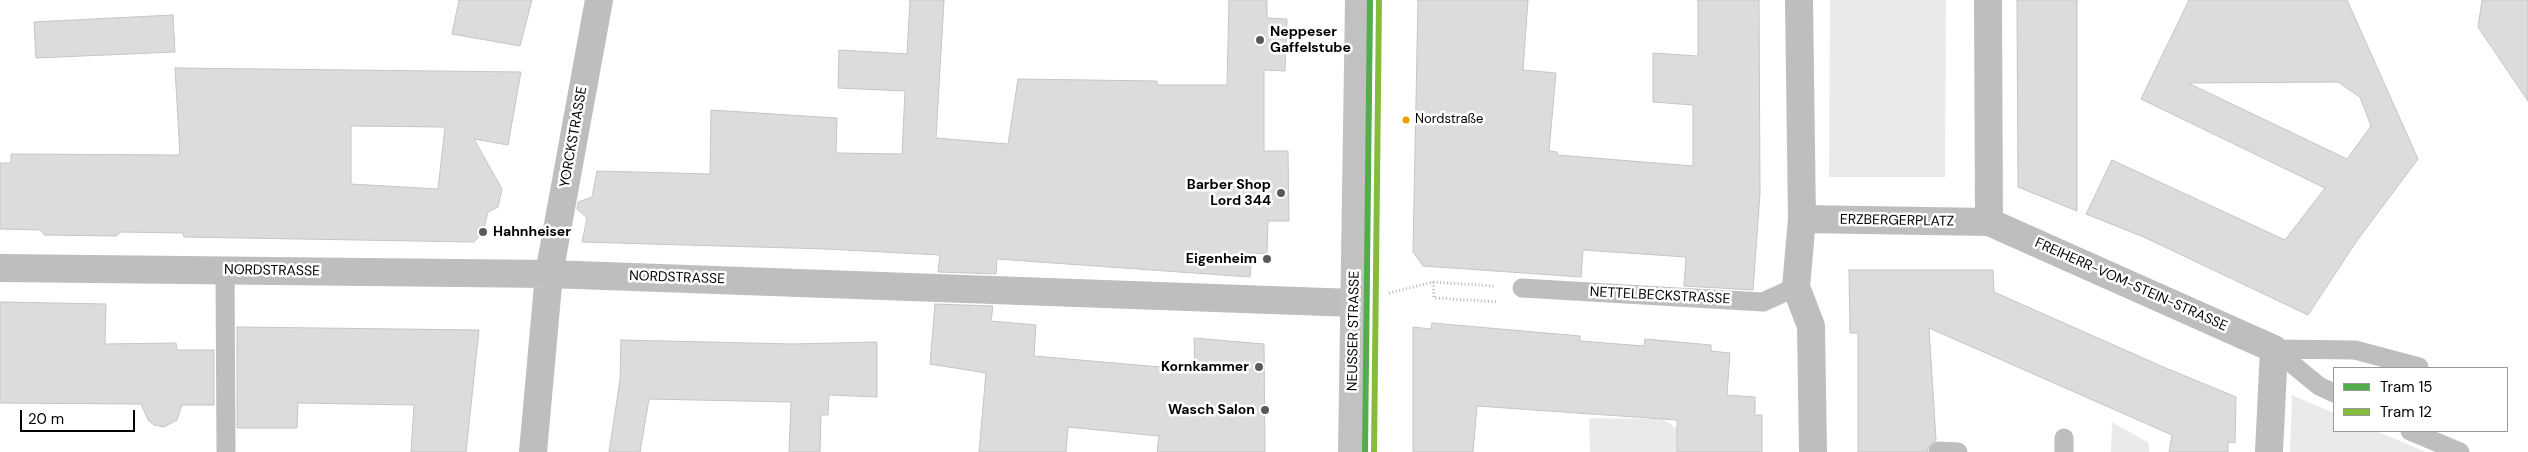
<!DOCTYPE html>
<html>
<head>
<meta charset="utf-8">
<style>
	body { margin:0 }
	#map { position:relative; width:2528px; height:452px; overflow:hidden; background:#fff; font-family:"DM Sans",sans-serif }
	canvas { display:block }
	.legend { position:absolute; left:2333px; top:367px; width:175px; height:65px; box-sizing:border-box; background:#fff; border:1px solid #999; margin:0; padding:6px 9px; list-style:none; font-size:15px; color:#000 }
	.legend li { display:flex; align-items:center; gap:10px; height:25px }
	.legend b { width:25px; border:1px solid #999 }
	.scale { position:absolute; left:20px; top:410px; width:115px; height:22px; box-sizing:border-box; border:2px solid #000; border-top:0; padding-left:6px; font-size:15px; line-height:18px; white-space:nowrap; color:#000; -webkit-text-stroke:4px #fff; paint-order:stroke }
</style>
</head>
<body>
<div id="map">
<canvas width="2528" height="452"></canvas>
<ul class="legend">
<li><b style="height:6px;background:#54ad4b"></b>Tram 15</li>
<li><b style="height:6px;background:#85bc3c"></b>Tram 12</li>
</ul>
<div class="scale">20 m</div>
</div>
<script>
const context = document.querySelector('canvas').getContext('2d');
context.lineJoin = 'round';
function fillPath(path, color) { context.fillStyle = color; context.fill(path, 'evenodd'); }
const toPath = rows => new Path2D(rows.map(r => 'M' + r).join(''));
function strokePath(path, color, width, dash) { context.strokeStyle = color; context.lineWidth = width; context.lineCap = dash ? 'butt' : 'round'; context.setLineDash(dash || []); context.stroke(path); }
function label(font, color, halo, rows, align = 'center') {
  context.font = font + ' "DM Sans",sans-serif'; context.lineWidth = 5; context.setLineDash([]); context.textBaseline = 'middle'; context.strokeStyle = halo; context.fillStyle = color; for (const [text, x, y, turn = 0] of rows) {
    context.save(); context.translate(x, y); context.rotate((+turn || 0) * Math.PI / 180); context.textAlign = isNaN(turn) ? turn : align; if (halo) context.strokeText(text, 0, 0); context.fillText(text, 0, 0); context.restore();
  }
}
fillPath(toPath([
	[1830,0,1946,0,1945,177,1829,177],
	[2292,395,2334,413,2334,431,2376,431,2426,452,2290,452],
	[1589,418,1663,419,1677,429,1677,452,1590,452],
	[2112,422,2149,443,2149,452,2111,452]
]), '#eaeaea');
const building = toPath([
	[459,0,532,0,520,46,452,34,459,0],
	[910,0,944,0,936,138,1008,144,1018,79,1157,81,1157,85,1227,85,1229,0,1267,0,1267,18,1287,19,1285,71,1264,70,1264,151,1288,151,1289,221,1268,221,1267,254,1252,253,1250,277,997,259,996,274,938,272,940,255,826,249,582,242,587,218,577,209,578,202,592,197,597,171,710,174,711,110,837,118,836,153,902,154,905,91,838,88,839,50,907,54,910,0],
	[1418,0,1528,0,1523,70,1556,73,1549,151,1557,152,1557,155,1693,166,1693,105,1653,102,1653,53,1698,56,1698,0,1759,0,1760,193,1753,290,1684,286,1686,257,1583,250,1581,277,1423,266,1413,252,1418,0],
	[2017,0,2077,0,2077,211,2018,187,2017,0],
	[2189,0,2347,0,2418,159,2356,242,2308,315,2146,238,2086,214,2112,160,2285,240,2325,188,2141,99,2189,0],
	[2338,82,2360,97,2371,126,2347,159,2188,83,2338,82],
	[2482,0,2528,0,2528,101,2478,27,2482,0],
	[173,15,175,52,36,58,34,22,173,15],
	[175,68,521,72,508,145,474,139,502,189,498,207,488,212,483,232,474,242,184,237,183,233,121,232,116,236,44,235,41,230,0,229,0,163,11,163,11,154,180,155,175,68],
	[351,126,445,127,438,189,351,184,351,126],
	[1849,270,1993,270,1994,292,2161,366,2236,397,2235,443,2228,442,2228,452,2169,452,2172,435,1929,328,1936,440,1929,445,1927,452,1858,452,1858,333,1850,333,1849,270],
	[0,302,106,304,105,344,176,343,177,350,214,350,214,405,182,405,177,420,164,427,154,425,148,420,141,404,0,403,0,302],
	[935,304,993,306,991,321,1036,325,1034,356,1195,370,1194,338,1264,344,1265,452,1157,452,1159,436,1068,427,1066,452,979,452,986,373,930,364,935,304],
	[1432,323,1580,336,1580,341,1644,346,1645,339,1711,345,1711,351,1730,353,1727,395,1755,397,1755,415,1762,415,1762,452,1677,452,1677,420,1477,406,1473,452,1413,452,1413,327,1431,329,1432,323],
	[237,327,479,330,466,452,411,452,414,405,298,403,297,428,237,428,237,327],
	[621,340,793,344,877,342,877,397,829,395,828,415,821,415,820,452,789,452,791,402,649,399,640,452,609,452,620,380,621,340]
]);
fillPath(building, '#dcdcdc');
strokePath(building, '#c5c5c5', 1);
strokePath(toPath([
	[1433,282,1434,298,1498,302],
	[1389,293,1433,282,1494,286]
]), '#b8b8b8', 3, [1, 2.5]);
strokePath(toPath([
	[225,271,226,450],
	[1522,288,1763,302,1796,287],
	[2274,349,2355,350,2419,367],
	[2274,349,2319,386,2334,393],
	[2410,431,2460,452],
	[2064,438,2064,452],
	[1938,451,1958,452]
]), '#bebebe', 19);
strokePath(toPath([
	[1799,0,1802,219,1796,287,1811,326,1813,452],
	[1988,0,1989,222],
	[1802,219,1989,222,2274,349,2269,452],
	[0,268,549,274,1354,303],
	[533,452,549,274,599,0]
]), '#bebebe', 28);
strokePath(toPath([
	[1352,452,1359,0]
]), '#c1c1c1', 28);
strokePath(toPath([
	[1365,452,1370,0]
]), '#54ad4b', 6);
strokePath(toPath([
	[1374,452,1379,0]
]), '#85bc3c', 6);
for (const [x, y, r, color] of [
	[1260,40,5,"#595959"],
	[1406,120,4.5,"#eb9e00"],
	[1281,193,5,"#595959"],
	[483,232,5,"#595959"],
	[1267,259,5,"#595959"],
	[1259,367,5,"#595959"],
	[1265,410,5,"#595959"]
]) { const dot = new Path2D(); dot.arc(x, y, r, 0, 2 * Math.PI); context.fillStyle = color; context.fill(dot); strokePath(dot, '#fff', 2); }
label('13px', '#000', '#fff', [
	["Nordstraße",1415,120]
], 'left');
label('bold 14px', '#000', '#fff', [
	["Neppeser",1270,32,"left"],
	["Gaffelstube",1270,48,"left"],
	["Barber Shop",1271,185],
	["Lord 344",1271,201],
	["Hahnheiser",493,232,"left"],
	["Eigenheim",1257,259],
	["Kornkammer",1249,367],
	["Wasch Salon",1255,410]
], 'right');
label('14px', '#000', '#fff', [
	["YORCKSTRASSE",574,137,-80],
	["ERZBERGERPLATZ",1897,221,1],
	["NORDSTRASSE",272,271,1],
	["NORDSTRASSE",677,278,2],
	["FREIHERR-VOM-STEIN-STRASSE",2131,285,24],
	["NETTELBECKSTRASSE",1660,296,3],
	["NEUSSER STRASSE",1354,331,-89]
]);
</script>
</body>
</html>
